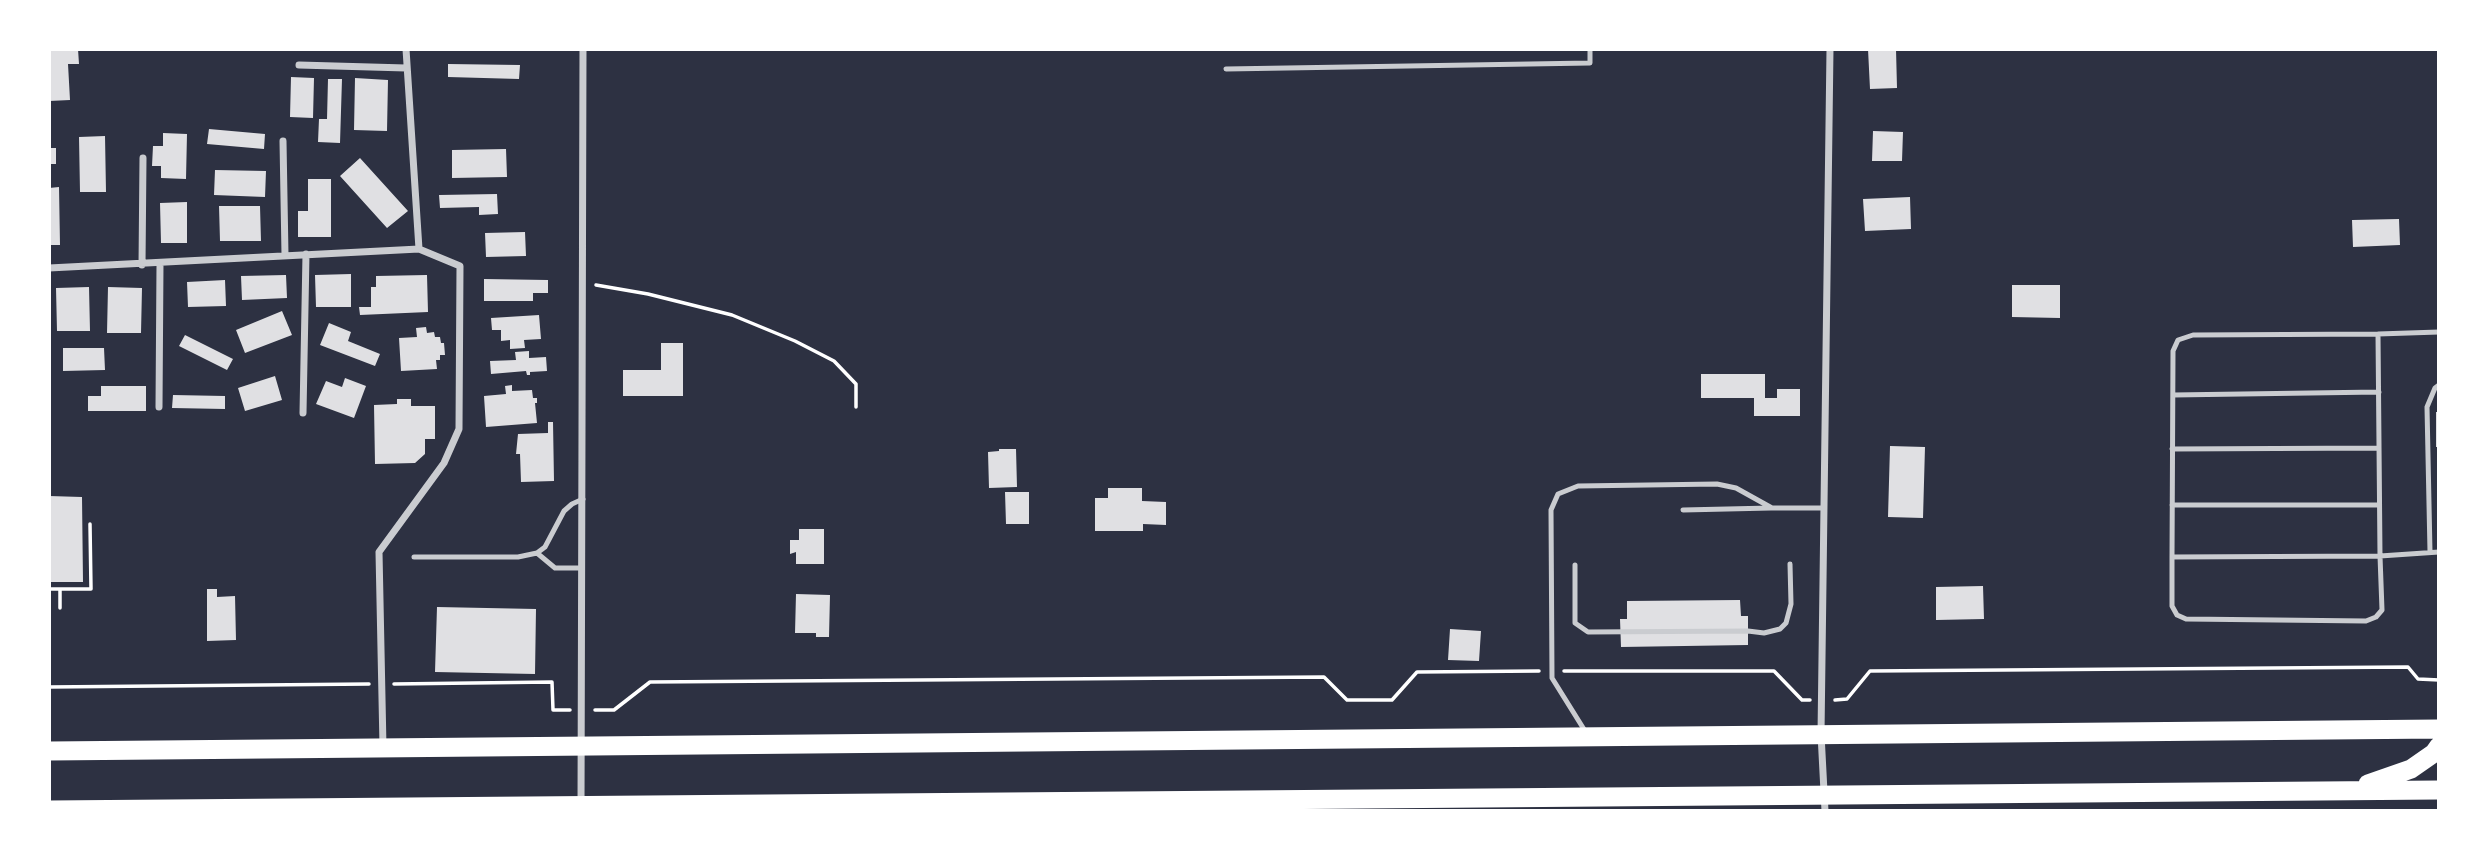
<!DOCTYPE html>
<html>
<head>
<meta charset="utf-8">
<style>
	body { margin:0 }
	#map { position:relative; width:2488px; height:860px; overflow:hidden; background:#2d3142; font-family:Barlow,sans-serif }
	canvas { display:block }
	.frame { position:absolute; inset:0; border:51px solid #fff; pointer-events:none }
</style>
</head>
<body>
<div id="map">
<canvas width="2488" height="860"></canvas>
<div class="frame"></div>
</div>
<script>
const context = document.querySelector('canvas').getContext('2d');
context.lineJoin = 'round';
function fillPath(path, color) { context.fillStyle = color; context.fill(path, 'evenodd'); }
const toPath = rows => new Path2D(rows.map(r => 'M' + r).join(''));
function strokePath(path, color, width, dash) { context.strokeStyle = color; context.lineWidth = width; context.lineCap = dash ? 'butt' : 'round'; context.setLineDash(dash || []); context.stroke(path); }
fillPath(toPath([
	[78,49,79,64,68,64,70,100,49,101,49,51],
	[1868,49,1896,49,1897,88,1870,89],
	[448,64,520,65,519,79,448,77],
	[291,77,314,78,313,118,290,117],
	[355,78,388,80,387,131,354,130],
	[328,79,342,79,340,143,318,142,319,119,327,119],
	[209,129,265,134,264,149,207,144],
	[1873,131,1903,132,1902,161,1872,161],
	[163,133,187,134,186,179,161,178,161,166,152,166,153,146,163,146],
	[105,136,106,192,80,192,79,137],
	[49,148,56,148,56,164,49,164],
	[506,149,507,177,452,178,452,150],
	[360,158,408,211,387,228,340,176],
	[215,170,266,171,265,197,214,195],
	[308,179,331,179,331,237,298,237,298,211,308,211],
	[59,187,60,245,49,245,49,188],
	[497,194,498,214,479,215,479,207,440,208,439,195],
	[1910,197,1911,229,1865,231,1863,199],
	[187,202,187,243,161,243,160,203],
	[219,206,260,206,261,241,220,241],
	[2399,219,2400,245,2353,247,2352,220],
	[525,232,526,256,486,257,485,233],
	[351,274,351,307,316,307,315,275],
	[286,275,287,298,242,300,241,276],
	[427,275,428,312,360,315,359,307,371,307,371,287,376,287,376,276],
	[484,279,548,280,548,293,533,293,533,301,484,301],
	[225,280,226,306,188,307,187,282],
	[2012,285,2060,285,2060,318,2012,317],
	[89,287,90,331,57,331,56,288],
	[108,287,142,288,141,333,107,333],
	[282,311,292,335,245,353,236,330],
	[539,315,541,339,524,340,525,348,510,349,510,340,501,341,501,330,492,330,491,318],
	[329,323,351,332,348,341,380,354,375,366,320,345],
	[426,327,427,333,434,332,435,337,440,337,441,343,444,343,445,355,440,355,440,360,436,360,437,369,401,371,399,338,417,337,416,328],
	[185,335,233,359,227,370,179,346],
	[661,343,683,343,683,396,623,396,623,370,661,370],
	[63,348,104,348,105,370,63,371],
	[529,351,529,358,546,357,547,371,530,372,530,375,527,375,526,371,491,374,490,361,516,360,515,352],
	[1701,374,1765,374,1765,398,1777,398,1777,389,1800,389,1800,416,1754,416,1754,398,1701,398],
	[275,376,282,400,245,411,238,388],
	[345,378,366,386,354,418,316,404,326,381,342,387],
	[512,385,512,391,532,390,533,398,537,398,537,403,535,403,537,423,486,427,484,396,506,394,505,386],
	[101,386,146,386,146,411,88,411,88,396,101,396],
	[173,395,225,396,225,409,172,408],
	[397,399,411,399,411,406,435,406,435,439,425,439,425,454,415,463,375,464,374,405,397,404],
	[2436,412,2439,412,2439,447,2436,447],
	[548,422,553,422,554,481,521,482,520,454,516,454,518,434,548,433],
	[1890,446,1925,447,1923,518,1888,517],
	[999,449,1016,449,1017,487,989,488,988,452,999,451],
	[1108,488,1142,488,1142,501,1166,502,1166,525,1143,524,1143,531,1095,531,1095,498,1108,498],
	[1005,492,1029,492,1029,524,1006,524],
	[49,496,82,497,83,582,49,582],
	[799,529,824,529,824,564,796,564,796,552,790,554,790,540,799,540],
	[1983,586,1984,619,1936,620,1936,587],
	[207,589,217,589,217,597,235,596,236,640,207,641],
	[796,594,830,595,829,637,816,637,816,633,795,633],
	[1740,600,1741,616,1748,616,1748,645,1621,647,1620,619,1627,619,1627,601],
	[437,607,536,609,535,674,435,672],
	[1450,629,1481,631,1479,661,1448,660]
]), '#e0e0e3');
strokePath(toPath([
	[596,285,648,294,732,315,795,341,834,361,856,384,856,407],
	[49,589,91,589,90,524],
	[60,589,60,608],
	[1564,671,1774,671,1802,700,1810,700],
	[394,684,552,682,553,710,570,710],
	[49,687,369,684],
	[1835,700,1847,699,1870,671,2408,667,2418,679,2439,680],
	[595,710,614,710,650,682,1324,677,1347,700,1392,700,1417,672,1539,671]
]), '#fff', 3.5);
strokePath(toPath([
	[1226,69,1590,63,1590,49],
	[2439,332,2378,334,2380,556,2439,552],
	[2173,395,2379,392],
	[2172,449,2379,448],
	[2172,505,2379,505],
	[1683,510,1771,508],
	[2430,552,2427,407,2435,388,2439,385],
	[537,553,555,568,582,568],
	[414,557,518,557,537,553,545,547,564,511,572,504,583,499],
	[2172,557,2380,556,2382,610,2376,617,2366,621,2186,619,2177,615,2172,606,2172,557,2173,351,2178,340,2193,335,2378,334],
	[1575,565,1575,623,1588,632,1748,631,1764,633,1780,629,1786,623,1791,604,1790,564],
	[1585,731,1552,678,1551,510,1558,494,1578,486,1717,484,1736,488,1772,508,1824,508]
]), '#caccd0', 5);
strokePath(toPath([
	[406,49,419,249],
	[299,65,406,68],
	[283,141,285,255],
	[142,265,143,158],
	[49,268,419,249,460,266,459,429,444,463,379,552,383,747],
	[159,407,160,264],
	[303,413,306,254],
	[581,803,583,49],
	[1825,811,1821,734,1830,49]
]), '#caccd0', 7);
strokePath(toPath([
	[49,751,2439,729],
	[2368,784,2411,769,2434,753,2439,746],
	[49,810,2439,790]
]), '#fff', 19);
</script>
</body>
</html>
